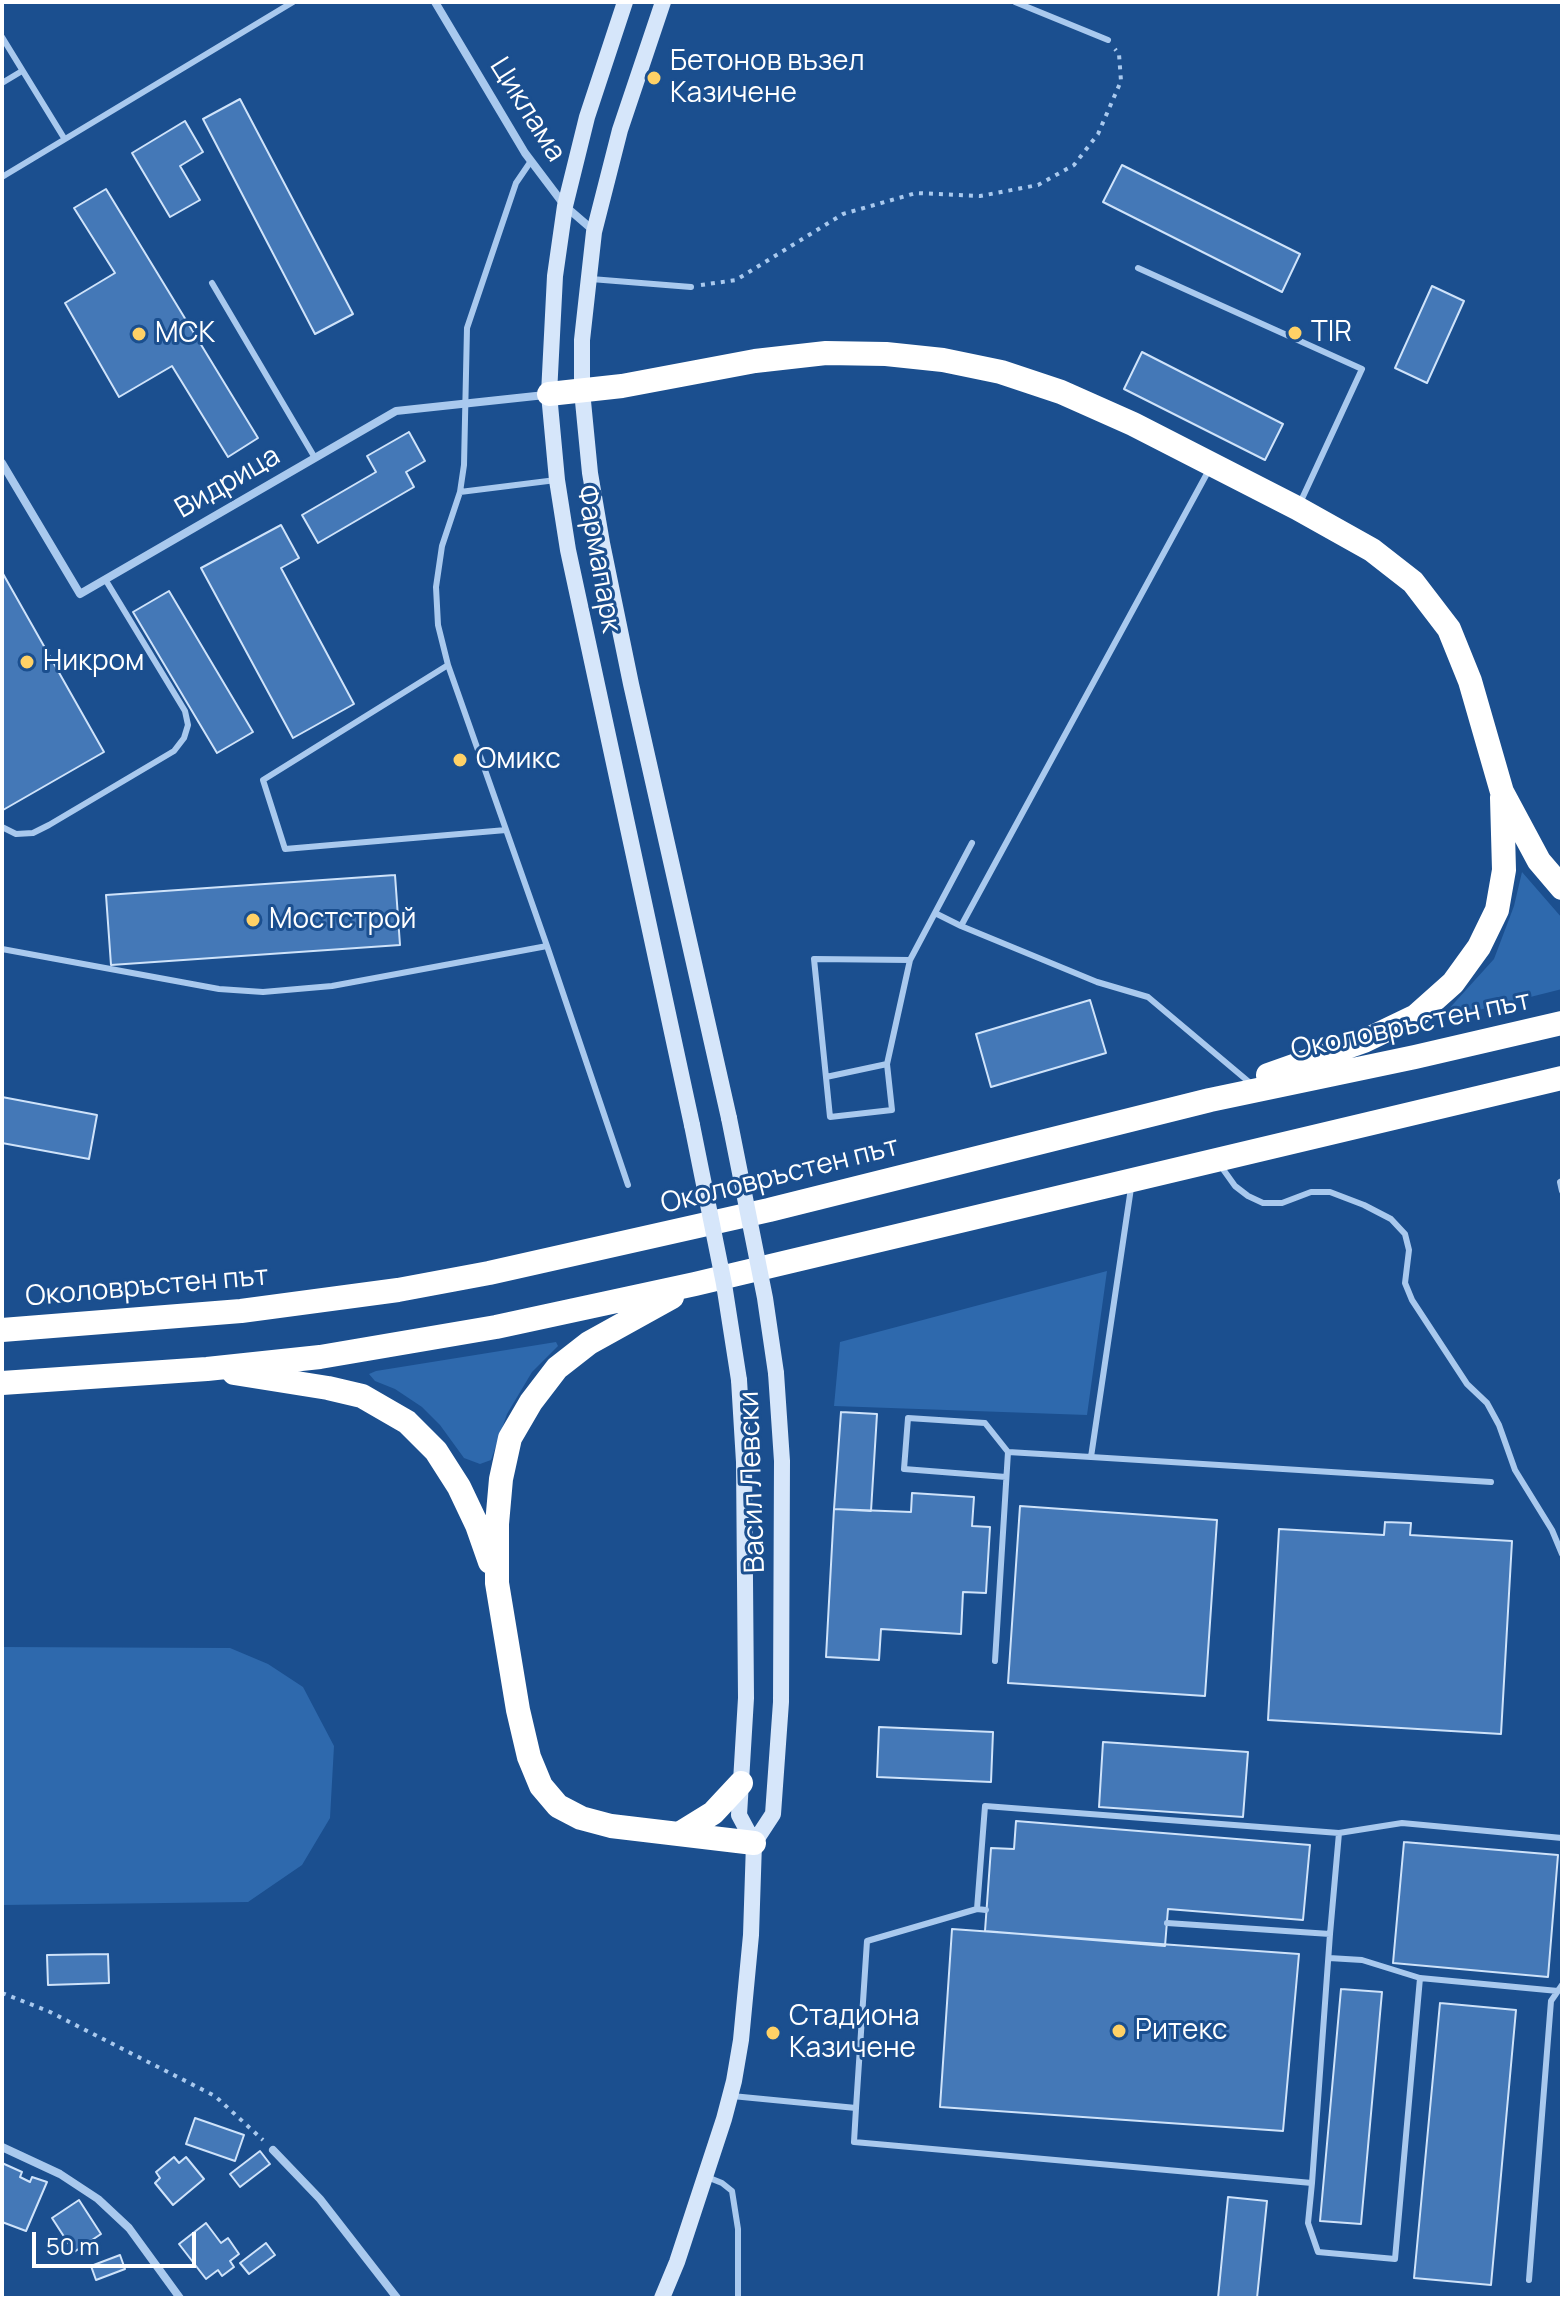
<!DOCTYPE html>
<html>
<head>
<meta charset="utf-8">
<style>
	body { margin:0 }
	#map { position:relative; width:1564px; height:2300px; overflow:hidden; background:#1b4f8f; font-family:Manrope,sans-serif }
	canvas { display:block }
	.frame { position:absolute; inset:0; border:4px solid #fff; pointer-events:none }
	.scale { position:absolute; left:32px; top:2232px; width:164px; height:36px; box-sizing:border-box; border:4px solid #fff; border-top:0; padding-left:10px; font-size:24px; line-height:28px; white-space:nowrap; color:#fff; -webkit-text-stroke:6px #1b4f8f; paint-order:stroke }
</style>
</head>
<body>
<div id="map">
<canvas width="1564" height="2300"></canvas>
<div class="frame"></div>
<div class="scale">50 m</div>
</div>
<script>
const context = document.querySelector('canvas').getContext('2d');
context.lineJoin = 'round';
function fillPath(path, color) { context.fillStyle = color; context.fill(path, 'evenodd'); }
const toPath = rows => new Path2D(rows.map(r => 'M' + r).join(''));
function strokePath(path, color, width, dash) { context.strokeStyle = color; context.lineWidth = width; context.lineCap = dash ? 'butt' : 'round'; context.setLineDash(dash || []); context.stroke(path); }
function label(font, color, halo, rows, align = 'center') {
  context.font = font + ' Manrope,sans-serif'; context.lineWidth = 6; context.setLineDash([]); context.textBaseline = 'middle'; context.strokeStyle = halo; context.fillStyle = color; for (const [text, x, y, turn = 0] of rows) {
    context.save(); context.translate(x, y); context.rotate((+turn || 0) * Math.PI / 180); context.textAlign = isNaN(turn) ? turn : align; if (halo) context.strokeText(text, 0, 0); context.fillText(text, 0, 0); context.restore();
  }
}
fillPath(toPath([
	[1522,872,1562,918,1562,989,1447,1018,1446,1012,1494,959,1514,906],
	[1107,1271,1087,1415,834,1406,840,1342],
	[556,1342,558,1346,532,1372,507,1414,491,1460,480,1464,464,1458,440,1425,422,1407,395,1389,375,1381,369,1374,376,1371],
	[2,1647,230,1648,268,1664,303,1687,334,1746,330,1818,302,1865,248,1902,2,1905]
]), '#2e69ad');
const building = toPath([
	[240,99,353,314,315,334,203,119,240,99],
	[185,121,203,152,180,166,200,200,170,217,132,153,185,121],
	[1122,165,1300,254,1282,292,1103,202,1122,165],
	[106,189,258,438,228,457,172,366,119,397,65,303,115,273,74,208,106,189],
	[1432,286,1464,301,1427,383,1395,368,1432,286],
	[1142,352,1283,424,1265,460,1124,389,1142,352],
	[409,432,425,461,406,472,414,487,318,543,302,515,376,472,367,456,409,432],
	[281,525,299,558,281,568,354,704,293,738,201,568,281,525],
	[2,572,104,752,3,810,2,807,2,572],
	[169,591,253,732,217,753,133,612,169,591],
	[395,875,400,945,111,965,106,895,395,875],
	[1090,1000,1106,1053,991,1087,976,1034,1090,1000],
	[2,1097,97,1115,89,1159,2,1143,2,1097],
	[841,1412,877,1414,871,1511,834,1509,841,1412],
	[912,1493,974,1497,972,1526,990,1527,986,1593,963,1592,961,1634,881,1629,879,1660,826,1657,834,1509,911,1512,912,1493],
	[1020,1506,1217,1520,1205,1696,1008,1683,1020,1506],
	[1385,1522,1411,1523,1410,1535,1512,1541,1501,1734,1268,1720,1279,1529,1384,1535,1385,1522],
	[879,1727,993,1732,991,1782,877,1777,879,1727],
	[1103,1742,1248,1752,1243,1817,1099,1807,1103,1742],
	[1016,1821,1310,1845,1303,1920,1168,1909,1165,1946,985,1931,991,1848,1014,1849,1016,1821],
	[1404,1842,1558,1855,1548,1977,1393,1963,1404,1842],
	[952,1929,1299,1954,1283,2131,940,2107,952,1929],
	[108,1954,109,1983,48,1985,47,1955,108,1954],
	[1341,1989,1382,1992,1361,2224,1320,2221,1341,1989],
	[1440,2003,1516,2010,1491,2285,1414,2278,1440,2003],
	[195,2118,244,2135,235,2161,186,2144,195,2118],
	[260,2151,270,2164,240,2187,230,2174,260,2151],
	[174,2157,179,2163,186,2157,204,2179,173,2205,155,2183,160,2178,156,2172,174,2157],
	[2,2163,22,2172,20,2177,30,2182,32,2177,47,2182,26,2231,2,2222,2,2163],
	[1228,2197,1267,2201,1257,2298,1218,2298,1228,2197],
	[79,2200,101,2234,74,2252,52,2218,79,2200],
	[206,2223,221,2243,228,2238,239,2254,230,2261,234,2267,222,2276,218,2270,206,2279,179,2244,206,2223],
	[266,2243,275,2255,249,2274,240,2263,266,2243],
	[120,2255,125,2269,96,2280,91,2266,120,2255]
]);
fillPath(building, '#4478b7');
strokePath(building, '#cfe3fa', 2);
strokePath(toPath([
	[701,285,736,280,843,214,916,193,980,196,1038,185,1074,165,1098,134,1121,81,1119,54,1115,49],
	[2,1993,48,2011,215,2096,263,2140]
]), '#a9c9ee', 4, [4, 6]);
strokePath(toPath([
	[1015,2,1108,40],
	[2,37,64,138],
	[2,83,22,71],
	[2,177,293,2],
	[1138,268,1362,369,1300,503],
	[591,279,691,287],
	[212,283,315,458],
	[1210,468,961,926,1097,982,1148,997,1249,1082],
	[460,492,556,480],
	[448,665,263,780,285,849,506,830],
	[2,827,16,834,33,833,49,825,174,751,184,738,188,725,185,711,105,579],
	[935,913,961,926],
	[547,946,628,1185],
	[2,949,219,989,263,992,332,986,547,946,448,665,438,625,436,587,442,546,460,492,464,465,467,328,516,183,531,161],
	[887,1064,910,960,972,843],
	[826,1077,887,1064,892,1110,830,1117,814,959,910,960],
	[1220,1165,1235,1186,1248,1196,1263,1203,1282,1203,1311,1192,1330,1192,1364,1205,1391,1219,1405,1234,1409,1250,1405,1283,1412,1300,1467,1384,1487,1403,1499,1425,1515,1470,1552,1530,1562,1554],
	[1562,1181,1560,1182,1562,1191],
	[1131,1188,1091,1457,1491,1482],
	[1006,1477,904,1469,908,1418,985,1423,1008,1452],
	[995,1661,1008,1452,1091,1457],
	[1339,1833,1402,1823,1562,1838],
	[977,1909,985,1806,1339,1833,1330,1934],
	[1329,1958,1362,1960,1420,1978,1558,1991],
	[732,2096,856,2108,867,1941,977,1909,986,1910],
	[856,2108,854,2142,1312,2183,1330,1934,1167,1923],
	[707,2177,722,2183,732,2191,738,2229,738,2298],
	[1312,2183,1308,2223,1318,2252,1395,2259,1420,1978],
	[1529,2280,1551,2001,1562,1985]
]), '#a9c9ee', 6);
strokePath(toPath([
	[435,2,525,153,565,206,594,231],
	[2,463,80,594,396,411,545,395],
	[2,2147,60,2174,98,2199,129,2228,180,2298],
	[273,2150,320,2199,397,2298]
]), '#a9c9ee', 8);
strokePath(toPath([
	[625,2,587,117,565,206,555,276,549,394,557,480,568,550,692,1125],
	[663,2,620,130,594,232,582,340,582,391,590,473,602,543,631,684,729,1118],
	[754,1843,773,1814,781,1702,782,1461,776,1373],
	[662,2298,677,2262,724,2119,734,2081,741,2040,751,1935,754,1843,739,1815,746,1698,744,1462,739,1380]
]), '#d6e6fa', 16);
strokePath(toPath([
	[549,394,622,386,755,361,826,353,886,354,943,360,1001,372,1061,392,1133,424,1297,508,1372,550,1413,582,1449,629,1470,681,1502,792,1539,861,1562,888],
	[1268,1075,1364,1041,1416,1016,1453,983,1479,947,1497,910,1504,870,1502,798],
	[672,1297,589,1343,557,1368,531,1402,510,1438,501,1479,497,1524,497,1583,518,1710,529,1757,541,1786,558,1806,581,1818,611,1826,754,1843],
	[2,1330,241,1311,398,1290,489,1273,769,1210,1210,1100,1415,1057,1562,1023],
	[234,1373,328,1388,362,1396,407,1422,436,1451,459,1487,477,1525,490,1562],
	[2,1383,207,1369,320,1357,496,1327,695,1284,1562,1078],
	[679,1834,713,1813,741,1783]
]), '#fff', 24);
strokePath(toPath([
	[729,1118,765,1298,776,1373],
	[692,1125,724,1284,739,1380]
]), '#d6e6fa', 16);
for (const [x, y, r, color] of [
	[654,78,8,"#ffd166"],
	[1295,333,8,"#ffd166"],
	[139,334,8,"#ffd166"],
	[27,662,8,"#ffd166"],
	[460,760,8,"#ffd166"],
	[253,920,8,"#ffd166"],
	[1119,2031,8,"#ffd166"],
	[773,2033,8,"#ffd166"]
]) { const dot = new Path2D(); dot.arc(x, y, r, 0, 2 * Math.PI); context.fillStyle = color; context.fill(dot); strokePath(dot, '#1b4f8f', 3); }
label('28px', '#fff', '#1b4f8f', [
	["Бетонов възел",670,62],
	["Казичене",670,94],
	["TIR",1311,333],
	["МСК",155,334],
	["Никром",43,662],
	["Омикс",476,760],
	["Мостстрой",269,920],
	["Стадиона",789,2017],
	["Казичене",789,2049],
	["Ритекс",1135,2031]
], 'left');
label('28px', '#fff', '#1b4f8f', [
	["Циклама",527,110,58],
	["Видрица",228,483,-30],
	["Фармапарк",598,559,80],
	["Околовръстен път",1411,1026,-12],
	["Околовръстен път",780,1176,-14],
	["Околовръстен път",147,1287,-5],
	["Васил Левски",753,1482,-92]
]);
</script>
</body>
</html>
